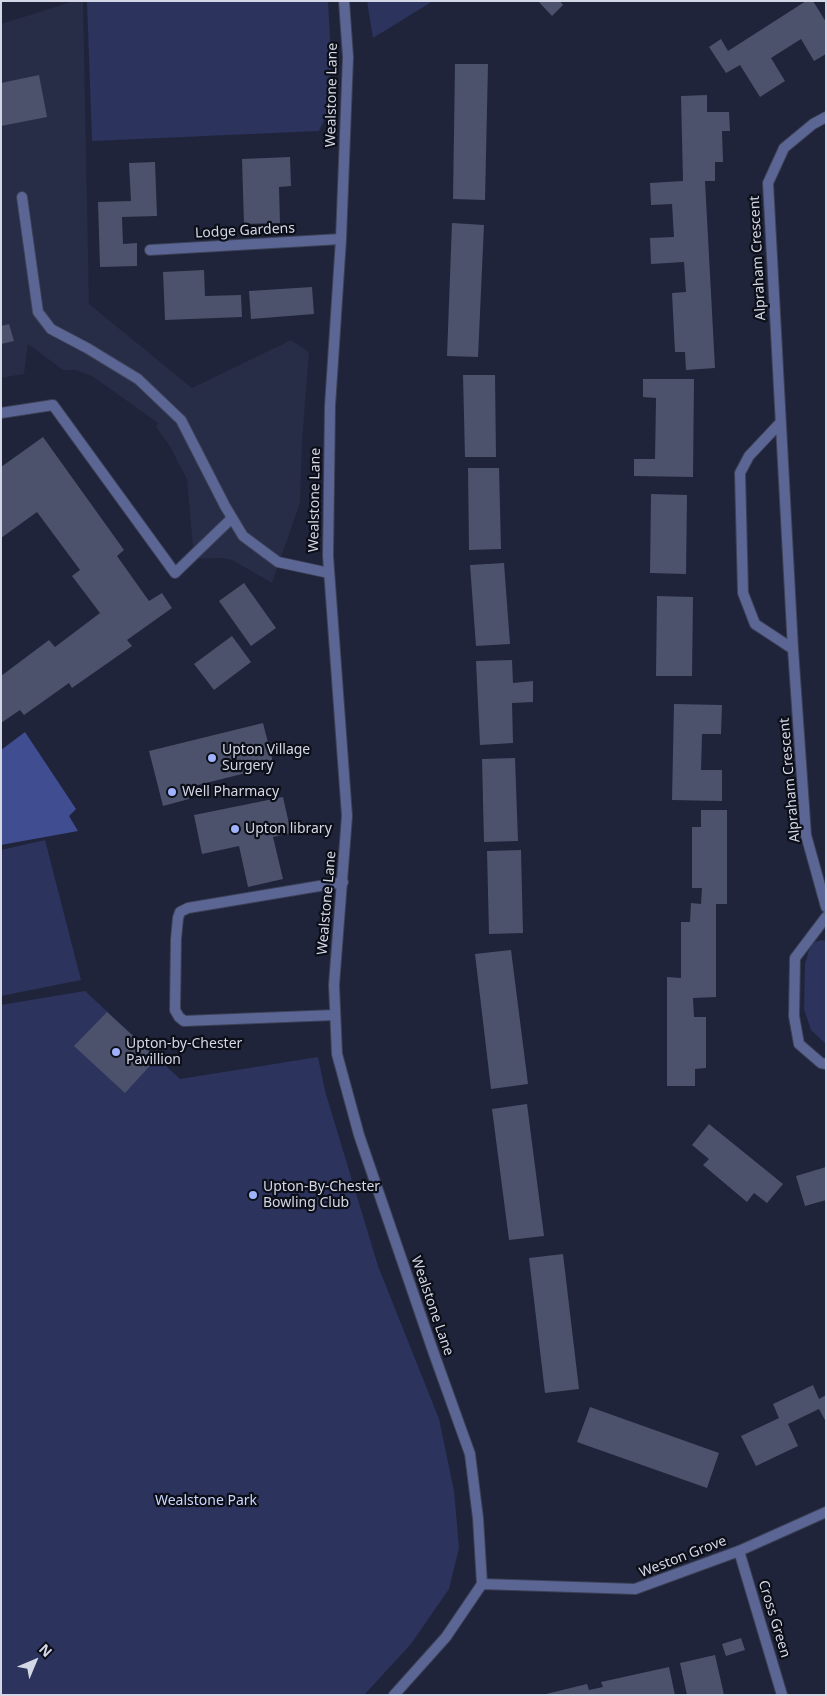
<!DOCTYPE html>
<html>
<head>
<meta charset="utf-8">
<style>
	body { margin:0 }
	#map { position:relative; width:827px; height:1696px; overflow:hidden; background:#1f243a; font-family:"Noto Sans",sans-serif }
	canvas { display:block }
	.frame { position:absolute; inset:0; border:2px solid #d4d8e6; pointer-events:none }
	.north { position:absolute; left:10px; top:1636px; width:50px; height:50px; -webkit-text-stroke:4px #0c0e18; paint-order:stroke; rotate:45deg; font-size:14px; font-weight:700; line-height:20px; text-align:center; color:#d4d8e6 }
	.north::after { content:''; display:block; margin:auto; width:18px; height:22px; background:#d4d8e6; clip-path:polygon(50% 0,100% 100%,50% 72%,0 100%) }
</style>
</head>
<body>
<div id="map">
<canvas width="827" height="1696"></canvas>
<div class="frame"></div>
<div class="north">N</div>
</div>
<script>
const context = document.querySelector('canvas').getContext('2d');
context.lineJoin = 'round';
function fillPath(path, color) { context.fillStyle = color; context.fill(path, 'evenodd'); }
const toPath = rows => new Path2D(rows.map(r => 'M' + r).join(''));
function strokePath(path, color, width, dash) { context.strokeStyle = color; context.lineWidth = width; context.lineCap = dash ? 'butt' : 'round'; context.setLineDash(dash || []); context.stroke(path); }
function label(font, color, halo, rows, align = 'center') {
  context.font = font + ' "Noto Sans",sans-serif'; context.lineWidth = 4.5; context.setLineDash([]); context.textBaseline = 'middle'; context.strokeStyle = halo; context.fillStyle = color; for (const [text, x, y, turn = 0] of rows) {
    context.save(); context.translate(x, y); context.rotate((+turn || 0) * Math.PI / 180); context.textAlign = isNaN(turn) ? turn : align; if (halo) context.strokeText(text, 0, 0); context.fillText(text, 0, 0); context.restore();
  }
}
fillPath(toPath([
	[74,1,83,1,89,304,192,388,291,340,309,352,302,442,300,503,272,583,232,560,222,558,194,559,187,479,169,445,156,427,158,423,92,376,75,370,63,370,28,344,24,374,1,378,1,24]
]), '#272c47');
fillPath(toPath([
	[87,1,328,1,331,56,329,109,319,131,92,141],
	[367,1,433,1,373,38],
	[45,840,81,980,1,996,1,850],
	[822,940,826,941,826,1044,811,1030,804,1009,805,964,811,943],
	[85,991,180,1079,318,1057,325,1091,378,1266,439,1419,454,1491,459,1548,449,1589,411,1644,364,1695,1,1695,1,1005]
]), '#2c335d');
fillPath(toPath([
	[25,732,76,809,69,816,78,831,1,845,1,750]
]), '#414d91');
fillPath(toPath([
	[538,1,560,1,563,5,552,16],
	[806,1,813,1,826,22,826,54,814,61,801,39,771,58,785,81,760,97,740,65,726,73,709,47,721,39,728,51],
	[455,64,488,64,485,200,453,199],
	[39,75,47,117,1,126,1,83],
	[707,95,707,112,729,112,730,131,722,131,723,162,715,162,715,181,705,181,715,368,686,370,685,352,675,352,672,293,686,292,684,262,651,264,650,238,674,237,672,204,651,205,650,183,683,181,681,96],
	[290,157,291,186,279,187,280,223,244,224,242,159],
	[155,162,157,216,122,217,123,244,137,243,137,266,100,267,98,202,131,201,129,163],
	[452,223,484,225,478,357,447,356],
	[204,270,205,296,241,295,242,317,165,320,163,272],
	[312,287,314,314,251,319,249,291],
	[9,324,14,341,1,344,1,326],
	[463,375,495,375,496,457,465,457],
	[643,379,694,379,693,477,634,476,634,459,655,459,656,398,643,397],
	[43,437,124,550,117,556,149,601,162,593,172,608,127,640,132,646,72,688,69,683,24,715,20,710,1,723,1,676,49,640,55,647,100,613,72,576,80,570,37,512,1,538,1,467],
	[468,468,499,468,501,549,469,550],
	[651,494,687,495,686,574,650,573],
	[504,563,510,644,476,646,470,565],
	[244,583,276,628,251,646,219,601],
	[657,596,693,597,692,676,656,676],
	[232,636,251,662,214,690,194,664],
	[512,660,513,683,533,681,533,702,512,703,513,743,480,745,476,661],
	[674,704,722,705,721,734,702,734,701,770,722,770,722,801,672,800],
	[263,723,274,766,186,788,189,799,163,806,149,751],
	[515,758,518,841,484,842,482,759],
	[283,797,291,833,273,837,283,879,248,887,239,846,202,854,194,815],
	[701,810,727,810,727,904,716,904,716,997,693,998,694,1017,706,1017,706,1068,695,1069,695,1086,667,1086,667,977,681,978,681,922,690,922,691,903,701,904,702,888,692,888,692,827,701,827],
	[521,850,523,933,489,934,487,851],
	[511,950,528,1084,491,1089,475,954],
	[107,1012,157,1058,125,1093,74,1046],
	[527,1104,544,1236,509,1240,492,1109],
	[709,1124,783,1184,767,1203,754,1193,747,1202,703,1165,709,1159,692,1145],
	[826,1167,826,1200,805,1206,796,1176],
	[563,1254,579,1389,545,1393,529,1258],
	[813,1385,819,1399,826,1395,826,1422,819,1409,788,1424,798,1446,756,1466,741,1436,779,1418,773,1404],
	[590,1407,719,1453,707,1488,577,1442],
	[741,1638,745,1650,726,1656,722,1644],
	[715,1655,724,1695,687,1695,680,1663],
	[669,1667,675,1695,542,1695,587,1684,589,1690,603,1687,601,1682]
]), '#4c526b');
const service = toPath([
	[22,197,38,312,51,329,87,348,138,379,181,420,225,506,243,536,278,562,329,573],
	[1,413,53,405,175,573,232,518],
	[335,1015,184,1021,179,1017,175,1010,176,939,178,918,180,912,188,908,343,882]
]);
const minor = toPath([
	[826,117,813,124,784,148,768,183,793,649,806,835,826,907],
	[150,250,341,239],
	[780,423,749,456,740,473,743,593,755,624,793,649],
	[826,917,795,958,794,1016,799,1044,821,1063,826,1064],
	[739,1551,782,1695]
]);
const tertiary = toPath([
	[344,1,348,57,341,239,330,406,328,556,347,816,334,985,337,1054,359,1135,433,1351,470,1454,478,1518,482,1584,446,1637,394,1695],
	[482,1584,635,1589,739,1551,826,1512]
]);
strokePath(service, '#3c4156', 12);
strokePath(minor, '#3c4156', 12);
strokePath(tertiary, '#3c4156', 12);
strokePath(service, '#5b6695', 10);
strokePath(minor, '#5b6695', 10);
strokePath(tertiary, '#5b6695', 10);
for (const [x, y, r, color] of [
	[212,758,5,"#a1b2fd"],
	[172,792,5,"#a1b2fd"],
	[235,829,5,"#a1b2fd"],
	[116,1052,5,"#a1b2fd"],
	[253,1195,5,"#a1b2fd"]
]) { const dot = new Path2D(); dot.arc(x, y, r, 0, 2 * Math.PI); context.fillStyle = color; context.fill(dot); strokePath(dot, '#0c0e18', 2); }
label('14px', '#d4d8e6', '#0c0e18', [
	["Wealstone Lane",332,95,-89],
	["Lodge Gardens",245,231,-3],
	["Alpraham Crescent",758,258,-93],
	["Wealstone Lane",315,500,-89],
	["Alpraham Crescent",790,780,-95],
	["Wealstone Lane",327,903,-85],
	["Wealstone Lane",432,1306,71],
	["Weston Grove",683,1557,-21],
	["Cross Green",774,1619,73]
]);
label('14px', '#d4d8e6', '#0c0e18', [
	["Upton Village",222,750],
	["Surgery",222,766],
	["Well Pharmacy",182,792],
	["Upton library",245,829],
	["Upton-by-Chester",126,1044],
	["Pavillion",126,1060],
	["Upton-By-Chester",263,1187],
	["Bowling Club",263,1203]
], 'left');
label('14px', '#ccd7ff', '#0c0e18', [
	["Wealstone Park",206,1501]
]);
</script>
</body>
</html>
